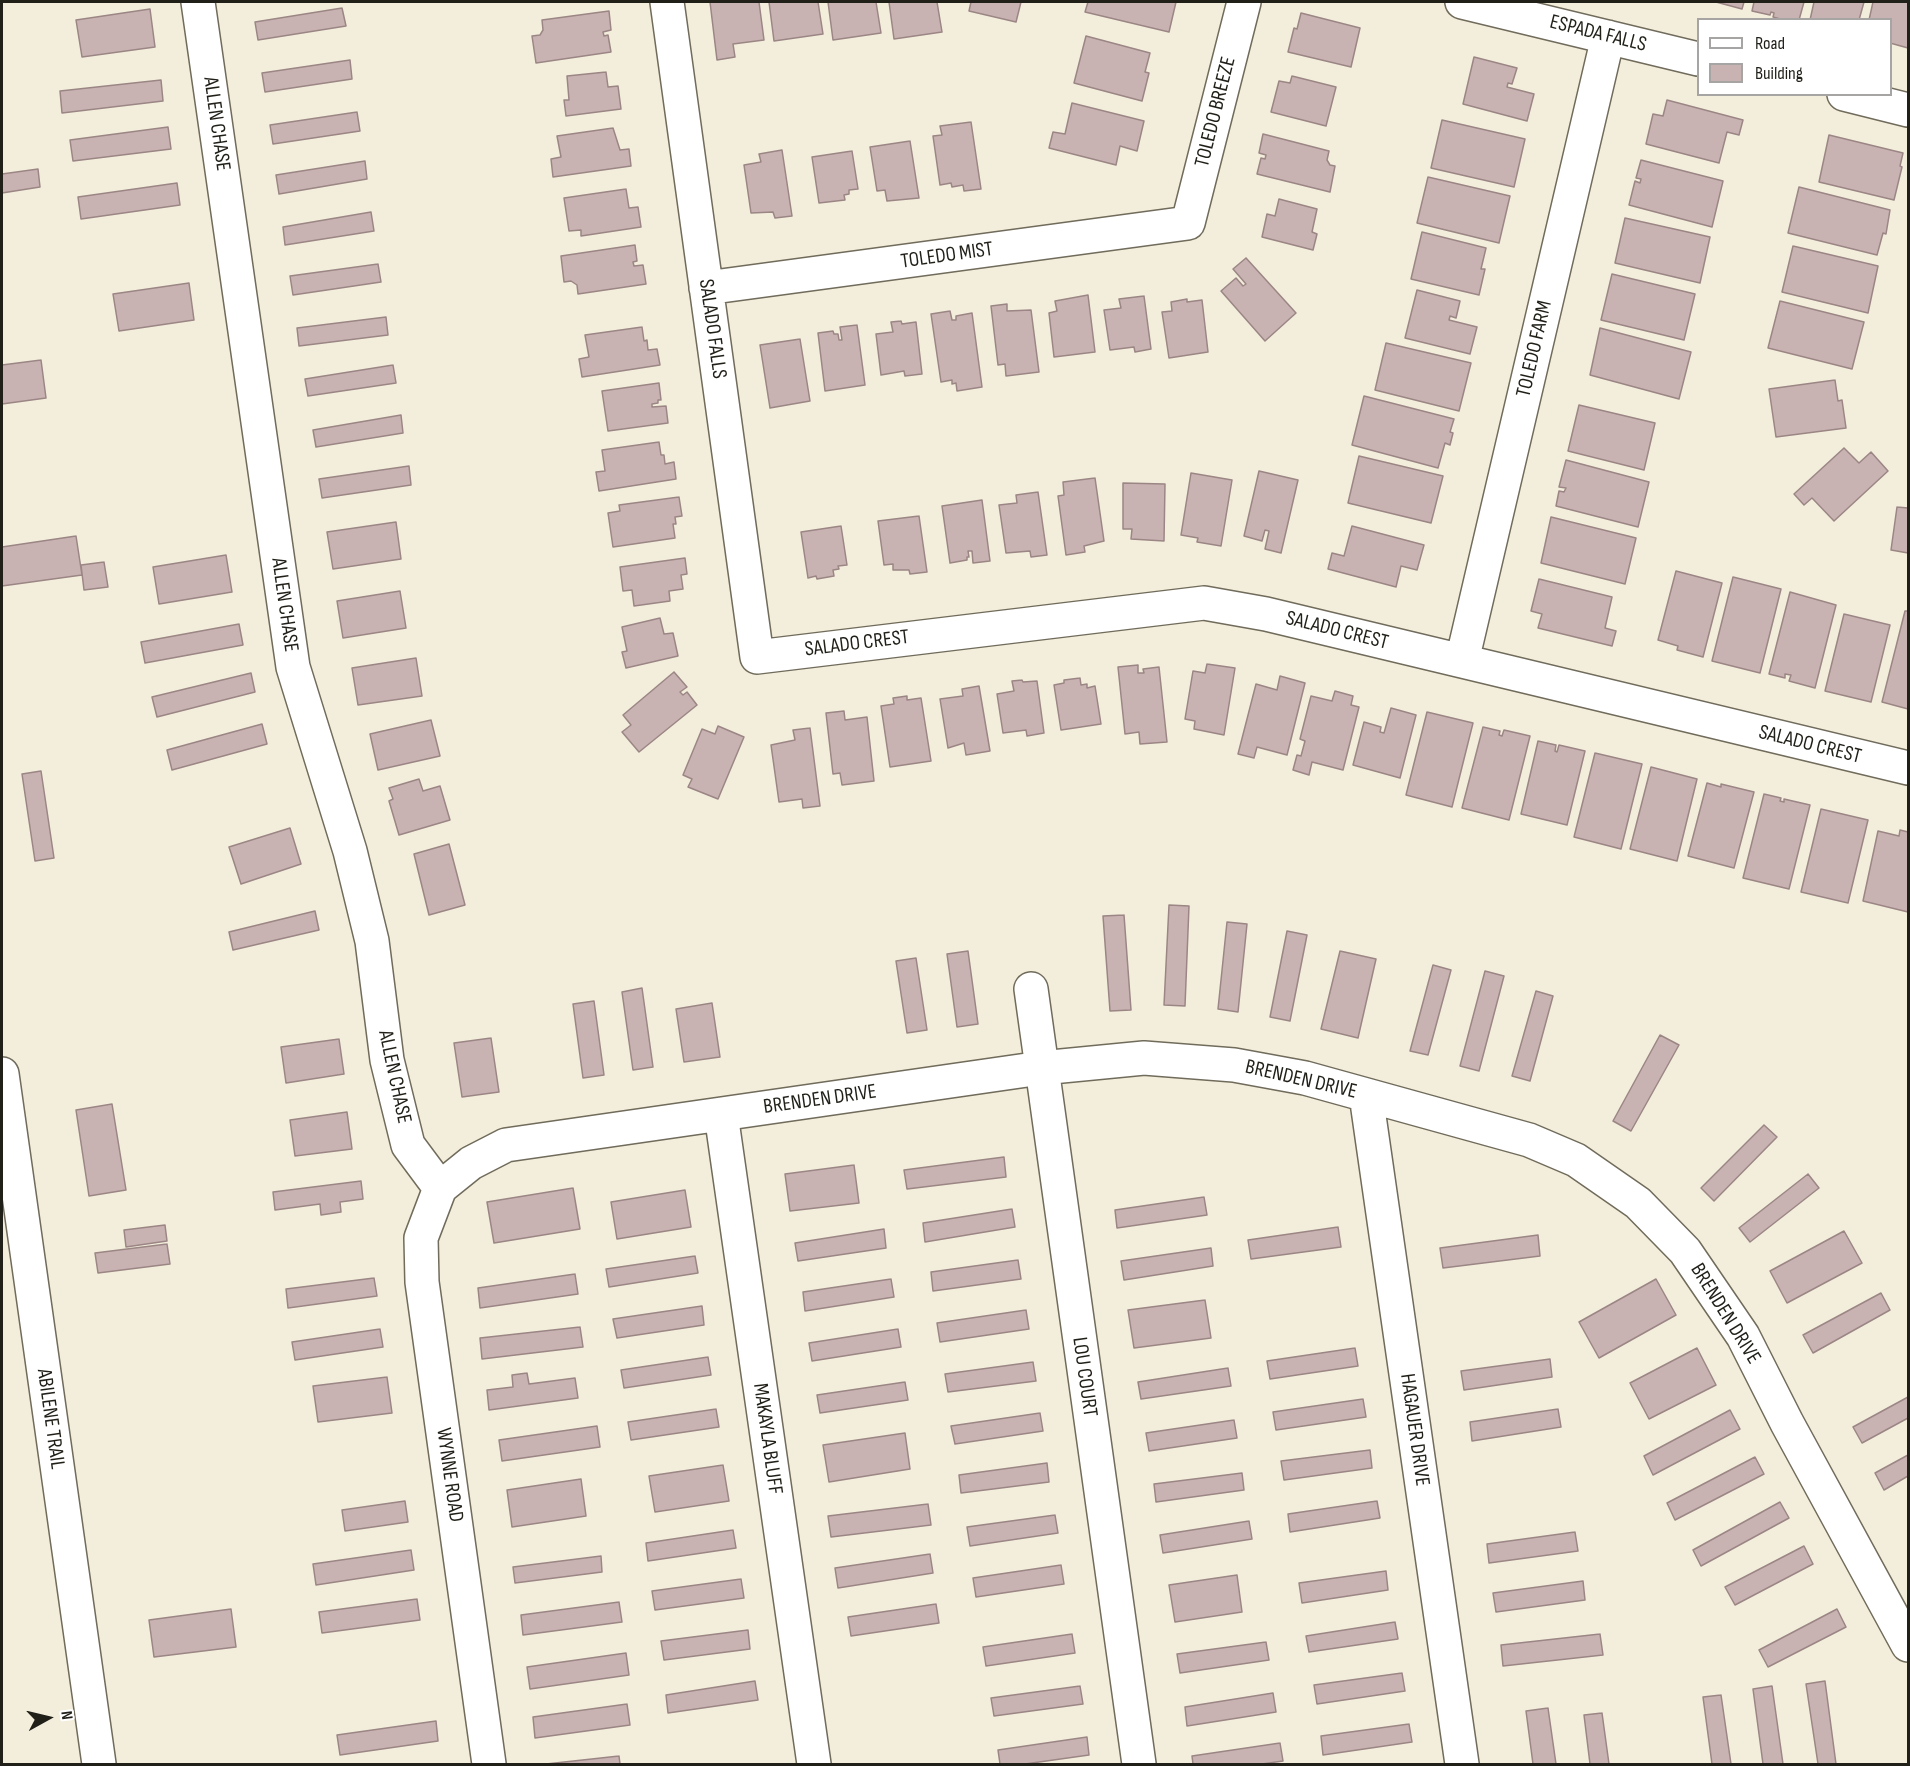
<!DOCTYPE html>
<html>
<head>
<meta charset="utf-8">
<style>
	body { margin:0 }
	#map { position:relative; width:1910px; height:1766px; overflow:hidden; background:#f3eedb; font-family:"Sofia Sans Condensed",sans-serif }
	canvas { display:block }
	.frame { position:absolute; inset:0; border:3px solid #201f18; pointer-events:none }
	.legend { position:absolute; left:1697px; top:18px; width:195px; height:78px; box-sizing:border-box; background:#fff; border:2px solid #a6a5a3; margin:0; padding:8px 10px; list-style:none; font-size:18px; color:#201f18 }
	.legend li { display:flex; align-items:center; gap:12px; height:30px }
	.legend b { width:30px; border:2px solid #a6a5a3 }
	.north { position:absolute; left:18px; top:1688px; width:60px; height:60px; -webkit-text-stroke:4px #fff; paint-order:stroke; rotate:82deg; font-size:16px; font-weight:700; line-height:24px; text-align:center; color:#201f18 }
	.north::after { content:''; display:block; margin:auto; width:21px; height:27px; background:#201f18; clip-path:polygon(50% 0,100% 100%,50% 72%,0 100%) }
</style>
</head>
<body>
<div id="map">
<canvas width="1910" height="1766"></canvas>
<div class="frame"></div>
<ul class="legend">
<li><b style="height:8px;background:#fff"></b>Road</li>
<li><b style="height:16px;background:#c9b3b2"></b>Building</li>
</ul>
<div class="north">N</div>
</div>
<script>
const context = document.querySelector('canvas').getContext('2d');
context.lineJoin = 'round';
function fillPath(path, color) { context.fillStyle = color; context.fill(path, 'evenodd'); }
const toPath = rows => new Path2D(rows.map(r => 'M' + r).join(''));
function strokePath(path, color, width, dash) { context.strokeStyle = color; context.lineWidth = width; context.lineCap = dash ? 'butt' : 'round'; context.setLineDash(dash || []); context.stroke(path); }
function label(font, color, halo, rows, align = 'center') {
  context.font = font + ' "Sofia Sans Condensed",sans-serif'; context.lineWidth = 6; context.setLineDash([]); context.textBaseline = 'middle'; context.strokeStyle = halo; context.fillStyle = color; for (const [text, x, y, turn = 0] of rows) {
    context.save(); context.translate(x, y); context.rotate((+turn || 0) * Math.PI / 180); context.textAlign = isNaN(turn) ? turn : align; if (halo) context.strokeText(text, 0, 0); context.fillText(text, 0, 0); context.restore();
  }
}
const building = toPath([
	[710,2,759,2,764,40,733,44,735,57,717,60,710,2],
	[769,2,818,2,823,34,774,41,769,2],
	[828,2,876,2,881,33,833,40,828,2],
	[889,2,937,2,942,32,894,39,889,2],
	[971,2,1021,2,1016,22,969,11,971,2],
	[1088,2,1176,2,1169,32,1085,12,1088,2],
	[1716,2,1744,2,1742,9,1716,2],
	[1754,2,1804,2,1799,20,1784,20,1773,17,1774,13,1771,12,1770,15,1752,11,1754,2],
	[1814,2,1864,2,1859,20,1810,20,1814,2],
	[1873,2,1908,2,1908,48,1890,43,1890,20,1869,20,1873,2],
	[342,8,346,26,258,40,255,22,342,8],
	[150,9,155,47,82,57,76,20,150,9],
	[609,11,611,30,603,32,604,36,608,35,611,52,536,63,532,36,540,35,543,30,542,20,609,11],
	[1301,13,1360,28,1351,67,1288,52,1294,28,1297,29,1301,13],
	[1086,36,1150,53,1145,72,1149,73,1142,101,1074,83,1086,36],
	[1474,57,1517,68,1512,84,1508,83,1507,87,1534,94,1527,121,1463,104,1474,57],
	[350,60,352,79,265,92,262,73,350,60],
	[606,72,608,87,618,86,621,109,566,116,564,100,569,100,567,76,606,72],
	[1292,76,1336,87,1326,126,1271,112,1279,81,1290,83,1292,76],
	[161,80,163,101,62,113,60,91,161,80],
	[1667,100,1743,120,1739,135,1727,132,1719,163,1646,144,1653,114,1663,116,1667,100],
	[1072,103,1144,121,1137,151,1120,146,1116,165,1049,148,1053,132,1065,134,1072,103],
	[357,112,360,131,273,144,270,125,357,112],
	[1442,120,1525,139,1514,187,1431,168,1442,120],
	[971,122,981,189,964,191,963,185,952,187,951,183,940,185,933,136,942,135,940,126,971,122],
	[168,127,171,149,73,161,70,140,168,127],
	[613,128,620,150,629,149,631,166,553,177,551,159,561,157,557,136,613,128],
	[1263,134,1329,151,1327,160,1330,165,1335,166,1330,192,1257,174,1261,158,1265,159,1266,155,1259,153,1263,134],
	[1829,135,1903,153,1900,166,1902,167,1894,200,1819,182,1829,135],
	[910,141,919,198,887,201,885,190,877,191,870,147,910,141],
	[782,150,792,216,775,218,773,212,751,213,744,165,761,162,759,154,782,150],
	[852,151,858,189,849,190,849,194,844,195,845,200,819,203,812,157,852,151],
	[1641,160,1723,181,1712,227,1629,205,1635,181,1640,183,1641,179,1636,178,1641,160],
	[365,161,367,179,279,194,276,175,365,161],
	[38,169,40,187,2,193,2,174,38,169],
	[1428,177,1510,196,1499,243,1417,223,1428,177],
	[177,183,180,205,81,219,78,197,177,183],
	[1799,187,1890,210,1886,234,1883,233,1877,255,1788,233,1799,187],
	[626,189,629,208,638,207,641,227,581,236,581,230,569,231,564,198,626,189],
	[1279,199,1317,209,1312,232,1317,234,1313,250,1262,237,1267,214,1275,216,1279,199],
	[371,212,374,231,285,245,283,227,371,212],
	[1625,218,1710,237,1700,283,1615,263,1625,218],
	[1422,232,1486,248,1481,269,1485,269,1479,295,1411,279,1422,232],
	[635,245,637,261,633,262,634,266,643,265,646,284,578,294,577,285,571,281,564,282,561,256,635,245],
	[1793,246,1878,266,1868,313,1782,292,1793,246],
	[1246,258,1296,313,1265,341,1221,291,1236,278,1243,286,1246,284,1233,269,1246,258],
	[378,264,381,282,293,295,290,276,378,264],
	[1612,274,1695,294,1684,340,1601,320,1612,274],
	[189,283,194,320,119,331,113,294,189,283],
	[1417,290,1460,301,1456,318,1450,316,1449,320,1477,327,1470,354,1405,338,1417,290],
	[1088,295,1095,352,1054,357,1049,313,1057,311,1055,301,1088,295],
	[1144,296,1151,349,1135,352,1134,347,1110,350,1104,310,1121,308,1119,299,1144,296],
	[1187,299,1187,302,1202,300,1208,352,1169,358,1162,312,1172,311,1171,302,1187,299],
	[1780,301,1864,322,1852,369,1768,348,1780,301],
	[1007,304,1007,311,1031,310,1039,372,1006,376,1005,364,998,365,991,306,1007,304],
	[950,311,952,320,956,320,956,316,972,313,982,387,957,391,956,383,952,384,952,380,941,382,931,314,950,311],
	[386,317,388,335,299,346,297,328,386,317],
	[901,321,902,324,916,322,922,374,905,376,904,371,881,375,876,334,893,332,891,322,901,321],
	[857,325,865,385,825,391,818,333,833,331,834,334,838,334,839,340,842,340,840,327,857,325],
	[642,327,644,341,647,340,648,350,657,349,660,365,582,377,579,359,589,357,585,335,642,327],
	[1600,328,1691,352,1679,399,1590,375,1600,328],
	[800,339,810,401,770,408,760,345,800,339],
	[1386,343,1471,363,1459,411,1375,390,1386,343],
	[41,360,46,398,2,404,2,365,41,360],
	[393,365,396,383,308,396,305,379,393,365],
	[1835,380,1838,401,1842,400,1846,428,1776,437,1769,389,1835,380],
	[659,383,661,400,658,400,658,403,652,404,652,407,666,406,668,423,608,431,602,391,659,383],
	[1364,396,1454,419,1450,432,1453,433,1450,445,1445,443,1438,468,1352,445,1364,396],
	[1579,405,1655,423,1644,470,1568,451,1579,405],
	[401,415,403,433,316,447,313,430,401,415],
	[659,442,661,455,664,455,665,464,674,462,676,479,599,491,596,472,605,471,602,450,659,442],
	[1844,448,1859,463,1871,452,1888,471,1834,521,1812,498,1804,505,1794,494,1844,448],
	[1359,456,1443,476,1431,523,1348,503,1359,456],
	[1566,460,1649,482,1638,527,1556,506,1559,491,1564,492,1566,488,1559,487,1566,460],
	[409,466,411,485,322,498,319,479,409,466],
	[1259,471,1298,480,1281,553,1265,549,1269,531,1265,530,1262,541,1244,536,1259,471],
	[1191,473,1232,480,1221,546,1197,542,1198,538,1181,535,1191,473],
	[1095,478,1104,541,1084,546,1085,552,1066,555,1058,496,1064,495,1063,482,1095,478],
	[1123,483,1165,484,1164,541,1131,539,1132,529,1123,529,1123,483],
	[1038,492,1047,555,1031,557,1030,551,1006,553,999,505,1017,503,1016,495,1038,492],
	[679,497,682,516,675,517,676,524,673,524,675,538,613,547,608,513,620,511,619,505,679,497],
	[982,500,990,561,973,563,972,551,968,551,969,557,967,557,967,560,950,563,942,506,982,500],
	[1897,507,1908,508,1908,553,1891,550,1897,507],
	[919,516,927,572,910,574,909,570,893,570,893,564,884,565,878,521,919,516],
	[1551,517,1636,538,1625,584,1541,563,1551,517],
	[396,522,401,559,333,569,327,532,396,522],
	[841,526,847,565,838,566,839,569,833,570,834,576,817,579,816,576,808,578,801,532,841,526],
	[1352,526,1424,545,1417,570,1401,566,1396,587,1328,569,1332,553,1344,556,1352,526],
	[76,536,82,575,2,586,2,547,76,536],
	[226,555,232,592,159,604,153,567,226,555],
	[685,558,687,574,681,575,683,589,669,591,670,601,634,606,632,590,623,591,620,567,685,558],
	[104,562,108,587,84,590,81,565,104,562],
	[1676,571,1722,583,1703,657,1677,650,1678,646,1658,640,1676,571],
	[1733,577,1781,589,1760,673,1712,661,1733,577],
	[1539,579,1612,597,1605,628,1616,631,1612,646,1538,628,1542,614,1531,611,1539,579],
	[400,591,406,628,343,638,337,601,400,591],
	[1790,592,1836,605,1815,688,1789,681,1791,675,1785,674,1785,678,1769,674,1790,592],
	[1905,611,1908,611,1908,709,1882,702,1905,611],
	[1844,614,1890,625,1871,702,1825,691,1844,614],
	[660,618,664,634,673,633,678,656,626,668,622,652,627,651,622,627,660,618],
	[239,624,243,645,145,663,141,642,239,624],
	[416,658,422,696,358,705,352,668,416,658],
	[1207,664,1235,668,1224,735,1194,729,1195,721,1185,719,1193,671,1205,673,1207,664],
	[1138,665,1138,673,1144,673,1143,669,1159,667,1167,742,1140,744,1139,732,1125,734,1118,667,1138,665],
	[674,672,687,687,680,692,683,695,687,692,697,705,639,752,622,732,631,725,623,715,674,672],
	[251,673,255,692,157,717,152,697,251,673],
	[1280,676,1305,683,1287,755,1257,747,1254,758,1238,754,1256,684,1277,690,1280,676],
	[1080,678,1081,685,1087,684,1087,688,1095,686,1101,724,1061,730,1054,685,1064,683,1064,680,1080,678],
	[1022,680,1023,682,1037,681,1044,733,1027,736,1026,730,1003,733,997,694,1014,691,1012,681,1022,680],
	[979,686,990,751,966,755,964,743,948,748,940,699,963,696,962,689,979,686],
	[1335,691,1353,696,1351,705,1359,707,1343,770,1312,762,1309,775,1293,770,1297,755,1301,756,1305,741,1300,739,1311,696,1332,701,1335,691],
	[907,696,907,700,921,698,931,761,890,767,881,706,894,704,893,698,907,696],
	[1391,708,1416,715,1400,778,1353,765,1364,722,1381,727,1380,732,1384,733,1391,708],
	[844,711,845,720,867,717,874,781,842,785,840,773,833,774,826,713,844,711],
	[1427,712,1473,723,1452,807,1406,795,1427,712],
	[431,720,440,756,378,770,370,734,431,720],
	[262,724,267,744,172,770,167,750,262,724],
	[718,726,744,737,718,799,688,787,692,779,683,775,702,729,715,734,718,726],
	[1483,727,1500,731,1499,735,1502,736,1504,730,1530,736,1509,820,1462,808,1483,727],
	[810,728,820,806,803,808,802,799,779,802,771,745,795,740,793,730,810,728],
	[1538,741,1556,745,1555,751,1557,752,1559,745,1585,751,1567,825,1521,814,1538,741],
	[1595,753,1642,764,1621,849,1574,837,1595,753],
	[1651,767,1697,779,1677,861,1630,849,1651,767],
	[41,771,54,858,35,861,22,774,41,771],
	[419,779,423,791,440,786,450,820,399,835,389,801,393,799,389,788,419,779],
	[1707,783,1721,787,1721,784,1754,792,1734,868,1688,856,1707,783],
	[1764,794,1781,798,1780,801,1784,802,1784,799,1810,805,1789,889,1743,878,1764,794],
	[1821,809,1868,820,1848,903,1801,892,1821,809],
	[290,828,301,864,241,884,229,847,290,828],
	[1900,830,1908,832,1908,912,1863,901,1878,831,1899,836,1900,830],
	[449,844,465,905,429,915,414,854,449,844],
	[1169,905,1189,906,1185,1006,1164,1005,1169,905],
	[315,911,319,930,233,950,229,932,315,911],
	[1124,915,1131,1010,1110,1011,1103,916,1124,915],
	[1227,922,1247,924,1238,1012,1218,1009,1227,922],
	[1287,931,1307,935,1290,1021,1270,1017,1287,931],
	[968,951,978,1024,957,1027,947,954,968,951],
	[1340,951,1376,959,1358,1038,1321,1029,1340,951],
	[916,958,927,1030,907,1033,896,961,916,958],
	[1433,965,1451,970,1428,1055,1410,1051,1433,965],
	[1485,971,1504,976,1479,1071,1460,1066,1485,971],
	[642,988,653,1067,633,1070,622,992,642,988],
	[1536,991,1553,996,1530,1081,1512,1076,1536,991],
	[594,1001,604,1075,583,1078,573,1004,594,1001],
	[712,1003,720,1057,684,1062,676,1009,712,1003],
	[1660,1035,1679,1045,1631,1131,1613,1121,1660,1035],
	[491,1038,499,1092,462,1097,454,1043,491,1038],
	[339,1039,344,1074,286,1083,281,1047,339,1039],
	[112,1104,126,1190,89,1196,76,1110,112,1104],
	[347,1112,352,1149,295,1156,290,1120,347,1112],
	[1764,1125,1777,1137,1714,1201,1701,1188,1764,1125],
	[1004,1157,1006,1177,907,1189,904,1170,1004,1157],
	[854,1165,859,1203,790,1211,785,1174,854,1165],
	[1808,1174,1819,1188,1750,1242,1739,1228,1808,1174],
	[361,1181,363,1199,340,1202,341,1212,321,1215,320,1204,275,1210,273,1192,361,1181],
	[573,1188,580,1229,494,1243,487,1202,573,1188],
	[685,1190,691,1227,617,1239,611,1202,685,1190],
	[1204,1197,1207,1215,1117,1228,1115,1210,1204,1197],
	[1012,1209,1015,1227,925,1242,923,1223,1012,1209],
	[165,1225,167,1241,126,1247,124,1230,165,1225],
	[1338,1227,1341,1247,1251,1259,1248,1240,1338,1227],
	[884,1229,886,1248,798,1261,795,1243,884,1229],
	[1844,1231,1862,1263,1787,1303,1770,1271,1844,1231],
	[1538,1235,1540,1256,1443,1268,1440,1248,1538,1235],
	[167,1244,170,1264,98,1273,95,1253,167,1244],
	[1211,1248,1213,1266,1124,1280,1121,1261,1211,1248],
	[695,1256,698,1273,609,1287,606,1269,695,1256],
	[1018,1260,1021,1279,933,1291,931,1272,1018,1260],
	[575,1274,578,1294,480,1308,478,1288,575,1274],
	[374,1278,377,1296,288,1308,286,1289,374,1278],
	[891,1279,894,1297,805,1311,803,1292,891,1279],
	[1656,1279,1676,1315,1599,1358,1579,1322,1656,1279],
	[1881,1293,1890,1310,1813,1353,1803,1335,1881,1293],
	[1205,1300,1211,1338,1134,1348,1128,1310,1205,1300],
	[702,1306,704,1325,617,1338,613,1319,702,1306],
	[1026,1310,1029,1329,940,1342,937,1323,1026,1310],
	[580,1327,583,1347,482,1359,480,1338,580,1327],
	[380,1329,383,1347,295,1360,292,1342,380,1329],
	[898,1329,901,1347,812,1361,809,1343,898,1329],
	[1355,1348,1358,1366,1270,1379,1267,1361,1355,1348],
	[1697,1348,1716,1385,1649,1419,1630,1383,1697,1348],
	[708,1357,711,1375,624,1388,621,1370,708,1357],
	[1550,1359,1552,1377,1464,1390,1461,1371,1550,1359],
	[1033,1362,1036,1381,948,1392,945,1374,1033,1362],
	[1228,1368,1231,1386,1141,1399,1138,1382,1228,1368],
	[527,1373,529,1384,575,1378,578,1398,489,1410,487,1390,513,1387,512,1375,527,1373],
	[387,1377,392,1413,318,1422,313,1386,387,1377],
	[905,1382,908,1400,820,1413,817,1395,905,1382],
	[1908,1397,1908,1418,1862,1443,1853,1427,1908,1397],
	[1363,1399,1366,1417,1276,1430,1273,1412,1363,1399],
	[716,1409,719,1427,631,1440,628,1422,716,1409],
	[1558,1409,1561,1427,1472,1441,1470,1422,1558,1409],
	[1730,1410,1740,1429,1653,1475,1644,1456,1730,1410],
	[1040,1413,1043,1431,955,1444,951,1426,1040,1413],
	[1234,1420,1237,1438,1149,1451,1146,1433,1234,1420],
	[597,1426,600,1447,502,1461,499,1440,597,1426],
	[905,1433,910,1469,829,1482,823,1445,905,1433],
	[1370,1450,1372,1468,1284,1480,1281,1461,1370,1450],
	[1908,1455,1908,1476,1884,1490,1875,1473,1908,1455],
	[1755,1457,1764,1474,1675,1520,1667,1503,1755,1457],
	[1047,1463,1049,1482,961,1493,959,1475,1047,1463],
	[723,1465,729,1501,655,1512,649,1476,723,1465],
	[1242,1473,1244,1490,1156,1502,1154,1484,1242,1473],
	[581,1479,586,1516,512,1527,507,1490,581,1479],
	[405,1501,408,1522,345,1531,342,1510,405,1501],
	[1377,1501,1380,1518,1290,1532,1288,1514,1377,1501],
	[1780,1502,1789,1518,1701,1566,1693,1550,1780,1502],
	[928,1504,931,1525,831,1537,828,1516,928,1504],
	[1055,1515,1058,1533,970,1546,967,1527,1055,1515],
	[1249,1521,1252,1539,1163,1553,1160,1535,1249,1521],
	[733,1530,736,1548,648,1561,646,1543,733,1530],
	[1575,1532,1578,1551,1489,1563,1487,1544,1575,1532],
	[1804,1546,1813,1564,1735,1605,1725,1587,1804,1546],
	[411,1550,414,1570,316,1585,313,1564,411,1550],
	[930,1554,933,1573,838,1588,835,1568,930,1554],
	[601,1556,602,1572,515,1583,513,1567,601,1556],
	[1061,1565,1064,1584,976,1597,973,1578,1061,1565],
	[1386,1571,1388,1590,1302,1603,1299,1583,1386,1571],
	[1237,1575,1242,1612,1175,1622,1169,1585,1237,1575],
	[741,1579,744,1598,655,1610,652,1591,741,1579],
	[1583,1581,1585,1600,1496,1612,1493,1593,1583,1581],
	[417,1599,420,1620,322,1633,319,1612,417,1599],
	[619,1602,622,1622,523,1635,521,1615,619,1602],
	[936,1604,939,1623,851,1636,848,1617,936,1604],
	[231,1609,236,1647,154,1657,149,1620,231,1609],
	[1837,1609,1846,1627,1768,1667,1759,1650,1837,1609],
	[1395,1622,1398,1639,1309,1652,1306,1636,1395,1622],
	[748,1630,750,1649,664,1660,661,1641,748,1630],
	[1072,1634,1075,1653,986,1666,983,1647,1072,1634],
	[1600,1634,1603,1655,1503,1666,1501,1645,1600,1634],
	[1266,1642,1269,1660,1180,1673,1177,1654,1266,1642],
	[626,1653,629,1675,530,1689,527,1667,626,1653],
	[1402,1673,1405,1691,1317,1704,1314,1685,1402,1673],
	[755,1681,758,1700,668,1713,666,1695,755,1681],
	[1825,1681,1836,1764,1818,1764,1806,1684,1825,1681],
	[1080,1686,1083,1704,994,1716,991,1698,1080,1686],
	[1772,1686,1783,1764,1763,1764,1753,1689,1772,1686],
	[1273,1693,1276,1712,1187,1726,1185,1707,1273,1693],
	[1721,1695,1731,1764,1712,1764,1703,1697,1721,1695],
	[627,1704,630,1725,535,1738,533,1717,627,1704],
	[1548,1708,1556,1764,1533,1764,1526,1711,1548,1708],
	[1602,1713,1609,1764,1590,1764,1584,1715,1602,1713],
	[436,1721,438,1741,340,1755,337,1735,436,1721],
	[1409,1724,1412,1742,1323,1755,1321,1736,1409,1724],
	[1087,1737,1089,1755,1025,1764,1000,1764,998,1750,1087,1737],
	[1280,1743,1283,1761,1262,1764,1193,1764,1192,1756,1280,1743],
	[619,1756,620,1764,546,1764,619,1756]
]);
fillPath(building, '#c9b3b2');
strokePath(building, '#9b8685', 1.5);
const minor = toPath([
	[198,2,293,667,350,851,372,941,387,1060,408,1145,440,1188],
	[667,2,757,657,1204,603,1266,614,1908,768],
	[1462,2,1698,59],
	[1844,94,1908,110],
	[706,288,1188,223,1244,2],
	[1462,661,1608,37],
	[1031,989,1139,1764],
	[2,1074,99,1764],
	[1366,1095,1462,1764],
	[721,1114,814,1764],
	[489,1764,422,1282,421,1238,440,1188,471,1163,506,1145,1041,1068,1144,1058,1234,1065,1305,1078,1529,1140,1576,1160,1638,1203,1685,1251,1743,1336,1787,1423,1908,1645]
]);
strokePath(minor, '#706b5b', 36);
strokePath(minor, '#fff', 33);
label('21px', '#201f18', '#fff', [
	["ESPADA FALLS",1598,34,14],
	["TOLEDO BREEZE",1216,112,-76],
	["ALLEN CHASE",216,124,82],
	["TOLEDO MIST",947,256,-8],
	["SALADO FALLS",712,329,82],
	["TOLEDO FARM",1535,349,-77],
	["ALLEN CHASE",284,605,82],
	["SALADO CREST",1337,631,14],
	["SALADO CREST",857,644,-7],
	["SALADO CREST",1810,745,14],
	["ALLEN CHASE",394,1077,78],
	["BRENDEN DRIVE",1301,1080,13],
	["BRENDEN DRIVE",820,1100,-8],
	["BRENDEN DRIVE",1725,1314,58],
	["LOU COURT",1084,1377,82],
	["ABILENE TRAIL",50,1419,82],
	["HAGAUER DRIVE",1414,1430,82],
	["MAKAYLA BLUFF",767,1439,82],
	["WYNNE ROAD",449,1475,82]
]);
</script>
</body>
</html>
